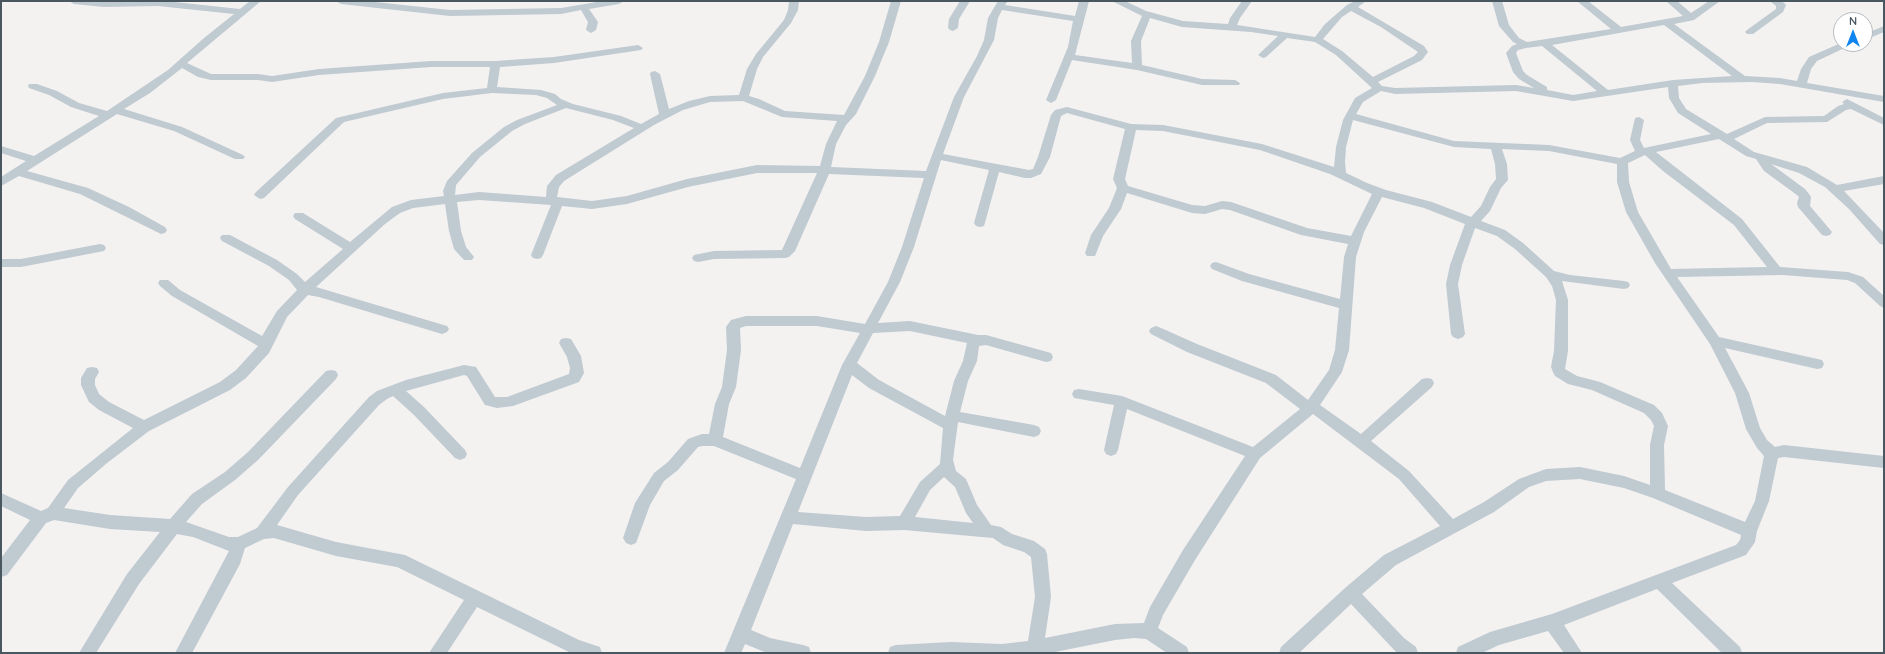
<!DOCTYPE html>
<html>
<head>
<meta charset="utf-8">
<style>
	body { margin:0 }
	#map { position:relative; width:1885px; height:654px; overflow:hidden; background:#f4f1f1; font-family:Quicksand,sans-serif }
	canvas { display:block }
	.frame { position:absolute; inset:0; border:2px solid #485760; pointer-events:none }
	.north { position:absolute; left:1833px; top:12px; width:40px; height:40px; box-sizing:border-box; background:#fff; border:1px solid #b6bcbf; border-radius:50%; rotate:0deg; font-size:11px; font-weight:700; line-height:16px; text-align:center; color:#485760 }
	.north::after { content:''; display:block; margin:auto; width:14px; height:18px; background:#1085ef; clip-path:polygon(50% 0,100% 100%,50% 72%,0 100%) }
</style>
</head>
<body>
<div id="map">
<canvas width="1885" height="654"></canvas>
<div class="frame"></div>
<div class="north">N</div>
</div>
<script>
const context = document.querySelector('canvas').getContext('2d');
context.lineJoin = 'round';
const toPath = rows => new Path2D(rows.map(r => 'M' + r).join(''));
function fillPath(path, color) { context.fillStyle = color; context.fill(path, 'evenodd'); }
fillPath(toPath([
	[69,1,165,1,240,9,250,1,261,1,187,63,211,74,258,74,272,76,319,69,431,61,495,61,554,57,638,45,643,48,641,50,554,63,500,67,497,87,541,90,555,94,561,99,573,104,621,116,641,124,659,114,650,74,651,72,655,71,660,74,669,109,689,101,710,96,739,95,747,69,756,54,784,20,788,10,789,1,799,1,798,10,791,23,763,57,757,69,749,96,759,99,785,111,844,115,865,76,879,42,891,1,901,1,889,42,875,76,856,114,846,125,836,144,831,167,926,171,954,97,977,56,984,40,988,18,998,1,1008,1,1005,5,1075,16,1079,1,1089,1,1075,55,1132,63,1131,41,1142,16,1112,1,1125,1,1146,11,1183,21,1228,24,1230,18,1242,1,1252,1,1240,18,1237,25,1315,37,1325,24,1347,5,1355,1,1366,1,1358,7,1424,46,1428,52,1422,60,1378,82,1382,86,1395,88,1516,85,1534,88,1519,79,1513,72,1506,53,1512,46,1517,44,1513,42,1499,26,1492,1,1502,1,1509,25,1519,38,1527,42,1611,29,1577,1,1588,1,1621,27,1683,16,1666,1,1677,1,1691,13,1709,1,1720,1,1694,20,1674,24,1745,76,1780,78,1797,81,1801,69,1809,57,1841,43,1853,44,1817,61,1811,69,1807,83,1884,96,1884,102,1780,84,1752,82,1702,83,1678,86,1679,98,1686,109,1727,134,1765,117,1824,116,1838,106,1844,104,1842,102,1847,99,1884,118,1884,125,1851,109,1846,110,1827,122,1767,123,1734,139,1754,152,1807,167,1837,185,1884,176,1884,184,1844,191,1884,233,1884,245,1880,244,1849,209,1825,187,1799,173,1771,164,1805,189,1809,194,1811,197,1810,206,1832,232,1830,235,1826,236,1822,235,1798,207,1797,203,1799,197,1797,195,1764,171,1756,159,1746,156,1719,139,1656,152,1742,219,1780,267,1848,272,1863,277,1884,296,1884,308,1880,306,1855,283,1847,280,1783,275,1677,277,1719,337,1822,360,1824,364,1822,368,1817,369,1725,348,1749,393,1760,428,1767,440,1775,447,1784,445,1884,456,1884,468,1784,457,1778,458,1769,501,1757,531,1755,542,1746,555,1672,583,1740,647,1742,653,1722,653,1657,589,1564,625,1582,653,1564,653,1548,631,1499,645,1482,653,1456,653,1458,647,1490,632,1552,614,1736,545,1740,540,1741,535,1653,498,1624,488,1580,479,1546,481,1529,487,1494,512,1396,565,1362,594,1404,638,1416,647,1418,653,1397,653,1351,604,1299,653,1279,653,1281,647,1345,588,1384,555,1440,526,1399,479,1313,414,1260,458,1195,560,1163,615,1158,628,1187,647,1189,653,1167,653,1146,639,1134,638,1115,640,1050,653,888,653,890,647,896,645,951,642,1002,644,1028,641,1035,597,1031,557,1024,552,1003,545,993,538,904,530,866,531,793,524,751,630,770,638,803,645,809,647,811,653,767,653,745,644,741,653,724,653,796,479,714,446,702,446,698,447,678,470,664,481,650,505,636,543,631,545,626,543,623,538,635,503,654,473,668,462,688,439,702,434,709,434,715,404,722,387,727,350,726,327,731,320,746,316,817,316,865,324,888,282,902,247,924,178,829,174,795,251,789,257,785,258,714,259,698,262,694,261,692,258,694,255,714,251,782,250,817,173,757,173,688,187,627,204,592,209,562,206,543,255,541,258,537,259,533,258,531,255,551,205,479,200,457,202,461,231,466,247,474,257,472,260,464,260,454,249,449,231,445,204,413,208,400,213,385,224,316,287,447,326,449,329,447,332,442,334,319,297,308,295,287,317,269,353,246,378,230,390,149,431,107,463,78,488,64,508,110,515,170,519,192,494,225,472,248,452,326,371,331,370,336,371,338,375,336,379,258,460,235,480,202,504,186,522,229,537,238,537,257,528,288,487,369,397,377,391,406,380,464,365,476,367,495,397,507,397,569,374,570,368,567,357,559,343,561,339,566,338,571,339,581,356,584,373,579,382,513,406,497,408,485,405,467,376,464,375,406,391,424,407,465,450,467,454,465,458,460,460,455,458,414,415,393,396,387,399,379,405,298,495,277,525,336,542,405,555,579,640,600,647,602,653,571,653,477,607,447,653,429,653,464,600,397,567,336,556,274,538,264,539,245,548,240,564,192,653,175,653,229,551,193,537,177,534,139,584,96,653,79,653,127,574,160,532,110,529,54,520,46,523,7,575,1,577,1,558,30,520,1,506,1,493,41,511,48,508,68,480,133,428,99,410,89,402,81,385,81,378,87,368,92,367,97,368,99,372,95,379,95,385,99,394,109,402,144,420,220,382,236,370,258,346,172,296,160,286,158,283,160,280,168,280,180,290,262,336,277,311,297,290,289,280,269,266,222,241,220,238,222,235,230,235,277,260,297,274,305,282,343,249,295,219,293,216,295,213,303,213,350,242,392,207,411,200,444,196,443,191,447,181,472,153,504,127,517,120,557,105,547,98,536,95,492,93,443,99,344,122,264,198,260,199,254,195,256,192,336,118,443,93,487,88,490,67,431,67,319,75,272,82,258,80,211,80,198,77,182,68,150,93,124,109,182,127,243,155,245,157,243,159,235,159,174,131,117,114,27,171,88,188,129,207,165,227,167,230,165,233,161,234,80,194,19,176,1,186,1,177,26,161,1,153,1,146,34,156,99,116,71,107,49,95,29,88,28,86,29,84,37,84,57,91,79,103,107,111,168,70,204,38,234,14,158,6,104,7,74,4,69,1],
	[1002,10,1073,21,1068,47,1046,100,1051,103,1056,100,1072,60,1137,70,1202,85,1239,85,1240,83,1235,80,1202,79,1142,65,1141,41,1150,18,1182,27,1251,32,1278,36,1258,55,1263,58,1266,57,1287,38,1315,42,1336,55,1372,88,1355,98,1343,120,1336,147,1334,167,1262,144,1163,125,1131,124,1067,107,1055,110,1051,115,1038,157,1033,169,1029,170,943,154,964,97,994,40,998,18,1002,10],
	[1351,11,1381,27,1418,52,1414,56,1373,77,1342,51,1323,39,1342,17,1351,11],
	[1664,25,1732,76,1673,80,1608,90,1552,45,1664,25],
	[1542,46,1597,91,1573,95,1547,90,1547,87,1527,75,1523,71,1516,53,1518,50,1526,48,1542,46],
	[1668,87,1669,98,1678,113,1711,134,1644,148,1640,140,1644,120,1639,117,1635,118,1630,140,1635,151,1620,158,1549,145,1454,141,1356,114,1363,102,1381,91,1395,94,1516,91,1573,101,1668,87],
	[743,101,782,117,837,121,826,144,820,166,757,165,687,179,627,196,592,201,557,197,559,187,564,181,654,125,683,110,710,102,743,101],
	[566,108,613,120,634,128,556,175,547,186,546,197,479,192,455,195,456,185,480,157,512,131,525,124,566,108],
	[1067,113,1125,129,1113,179,1117,188,1109,208,1091,235,1085,253,1087,256,1095,256,1103,236,1121,209,1127,193,1192,213,1205,214,1222,209,1230,210,1301,235,1348,244,1344,257,1340,299,1249,274,1216,262,1212,263,1210,266,1212,269,1242,281,1339,308,1335,350,1329,370,1308,400,1276,375,1197,344,1161,328,1156,326,1151,328,1149,331,1151,334,1187,352,1266,383,1300,409,1253,447,1122,396,1079,389,1074,390,1072,394,1074,398,1114,405,1104,450,1106,454,1111,456,1116,454,1118,450,1127,409,1245,456,1183,550,1150,607,1144,623,1115,624,1045,638,1051,597,1047,554,1045,549,1034,541,1012,534,1001,527,991,525,977,505,966,479,956,471,953,460,958,422,1034,437,1039,435,1041,431,1039,427,1034,425,960,412,968,381,977,361,979,346,986,345,1046,362,1051,361,1053,357,1051,353,986,335,978,335,910,321,878,323,900,282,914,247,941,160,989,170,974,223,976,226,980,227,984,226,999,172,1025,178,1031,178,1041,174,1050,157,1061,116,1067,113],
	[1353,120,1454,147,1491,149,1495,164,1496,179,1490,187,1481,206,1471,217,1432,202,1386,190,1367,183,1346,173,1345,162,1346,147,1353,120],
	[1136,130,1163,131,1260,150,1330,174,1372,194,1351,236,1307,228,1231,202,1222,201,1205,206,1192,205,1128,186,1125,179,1136,130],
	[1502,149,1549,151,1617,164,1617,182,1626,212,1655,263,1710,344,1735,393,1746,429,1757,448,1764,456,1755,501,1745,522,1665,490,1664,445,1668,426,1662,413,1654,405,1600,382,1577,376,1565,369,1568,351,1568,300,1562,281,1624,289,1628,288,1630,285,1628,282,1624,281,1570,275,1554,271,1523,243,1505,230,1481,221,1490,211,1501,188,1508,180,1507,164,1502,149],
	[1645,155,1663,171,1734,225,1767,267,1671,269,1638,212,1629,182,1628,163,1645,155],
	[1382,197,1424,208,1465,224,1450,265,1446,284,1451,334,1453,337,1458,339,1463,337,1465,334,1458,284,1462,265,1475,228,1497,236,1515,249,1546,277,1552,286,1556,300,1554,351,1551,367,1553,372,1555,376,1568,384,1592,390,1644,413,1651,420,1654,426,1650,445,1650,485,1624,476,1580,467,1546,469,1519,479,1484,502,1453,519,1409,471,1371,441,1432,387,1434,383,1432,379,1427,378,1422,379,1361,434,1320,405,1342,372,1349,350,1356,257,1364,232,1382,197],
	[746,326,817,326,860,333,842,365,800,468,723,437,729,404,736,387,741,350,740,328,746,326],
	[910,331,967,343,963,361,954,381,945,416,879,380,857,363,873,333,910,331],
	[852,375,869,388,943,428,940,464,920,482,900,516,866,517,798,512,852,375],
	[944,477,955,487,966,513,973,523,915,517,930,490,944,477],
	[336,1,366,1,450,10,561,8,603,1,624,1,619,4,589,9,598,22,596,30,591,33,586,30,588,22,581,10,561,14,450,16,341,4,336,1],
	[960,1,970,1,959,19,958,28,953,31,950,30,948,28,949,19,960,1],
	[1770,1,1781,1,1784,3,1786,5,1783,12,1753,34,1747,34,1745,32,1747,30,1776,9,1776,6,1770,1],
	[1884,26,1884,32,1865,40,1865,34,1884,26],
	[100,244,104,245,106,248,104,251,21,267,1,267,1,259,21,259,100,244]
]), '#bfcad1');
</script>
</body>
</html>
